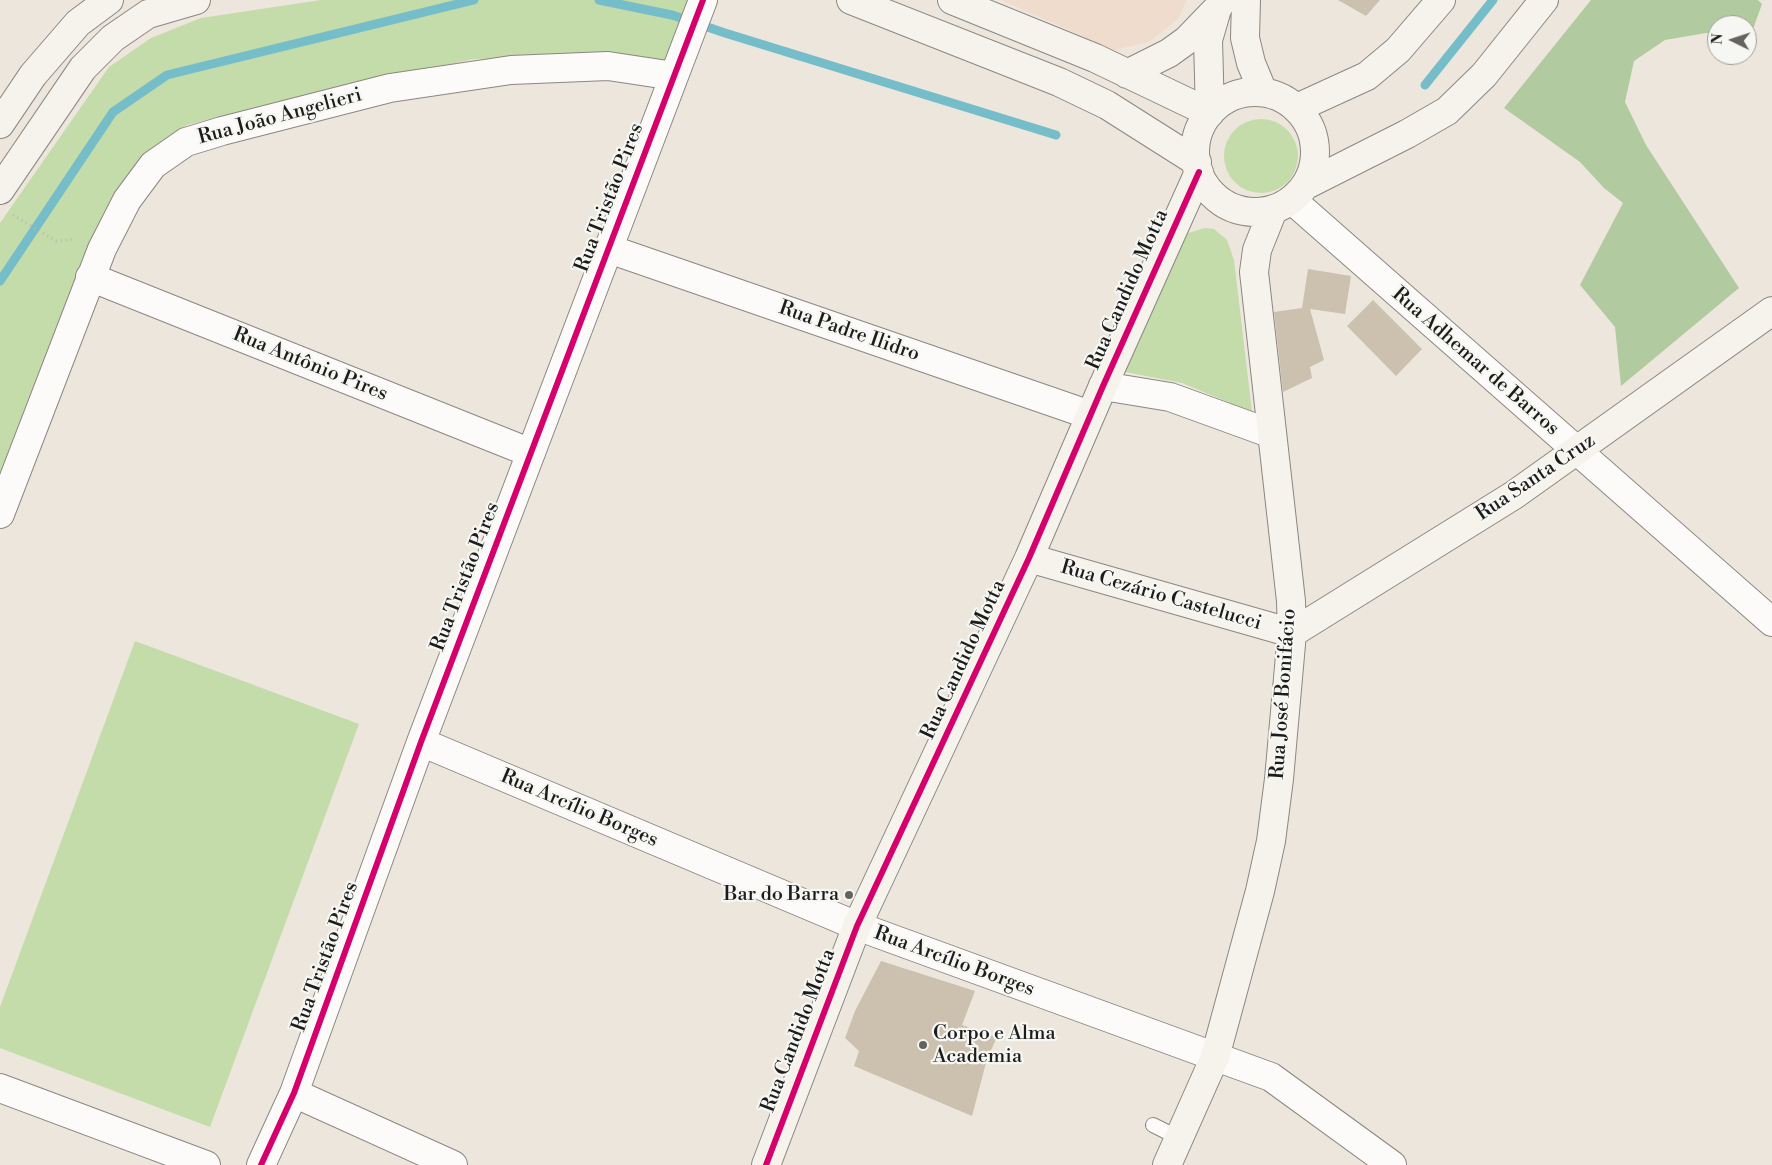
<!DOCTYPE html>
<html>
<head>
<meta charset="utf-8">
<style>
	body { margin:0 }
	#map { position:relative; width:1772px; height:1165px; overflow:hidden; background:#ede6dc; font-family:"Libre Bodoni",serif }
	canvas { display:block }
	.north { position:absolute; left:1707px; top:15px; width:50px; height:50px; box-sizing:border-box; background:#f6f6f2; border:1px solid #9f9f9c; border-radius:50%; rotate:274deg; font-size:14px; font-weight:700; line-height:20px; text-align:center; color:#1c1c1c }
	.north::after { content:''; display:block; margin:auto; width:18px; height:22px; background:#65635f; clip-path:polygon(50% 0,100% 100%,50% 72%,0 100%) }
</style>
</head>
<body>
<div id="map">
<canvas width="1772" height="1165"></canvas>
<div class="north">N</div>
</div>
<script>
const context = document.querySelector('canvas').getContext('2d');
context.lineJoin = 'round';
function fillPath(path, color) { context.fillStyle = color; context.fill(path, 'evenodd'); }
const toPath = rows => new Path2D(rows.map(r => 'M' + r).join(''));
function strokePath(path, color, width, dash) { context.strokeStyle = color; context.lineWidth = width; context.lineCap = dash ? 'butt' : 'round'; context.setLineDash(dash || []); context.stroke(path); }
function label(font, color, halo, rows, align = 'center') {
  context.font = font + ' "Libre Bodoni",serif'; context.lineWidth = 4.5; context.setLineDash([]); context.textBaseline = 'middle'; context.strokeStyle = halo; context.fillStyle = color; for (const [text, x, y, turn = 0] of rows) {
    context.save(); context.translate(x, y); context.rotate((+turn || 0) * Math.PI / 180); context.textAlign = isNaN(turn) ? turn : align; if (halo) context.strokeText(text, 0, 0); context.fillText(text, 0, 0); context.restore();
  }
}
fillPath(toPath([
	[1001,0,1187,0,1178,19,1149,42,1114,50]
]), '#f0dccc');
fillPath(toPath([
	[321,0,691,0,669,62,611,57,474,59,292,98,187,125,148,151,109,210,0,480,0,223,109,67,151,38,201,18],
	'1224 156a37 37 0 1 1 74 0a37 37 0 1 1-74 0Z',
	[1205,228,1214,229,1227,240,1234,260,1252,412,1182,383,1125,372,1179,243,1188,233],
	[135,641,359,724,210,1127,0,1048,0,1007]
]), '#c4dbaa');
fillPath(toPath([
	[1591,0,1758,0,1762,4,1752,32,1747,32,1747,25,1717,25,1717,33,1706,33,1665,40,1634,61,1625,102,1646,145,1739,288,1621,386,1615,327,1580,285,1623,203,1604,188,1580,162,1504,108]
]), '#b2caa0');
strokePath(toPath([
	[599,0,672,15,725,33,1056,135],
	[1425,85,1493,0],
	[0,281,113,112,167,75,474,0]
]), '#76bdca', 9);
fillPath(toPath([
	[1338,0,1380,0,1366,16],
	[1308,269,1351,276,1345,314,1310,309,1324,360,1310,367,1312,378,1283,392,1274,312,1302,308],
	[1373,300,1422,349,1396,376,1347,326],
	[881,961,975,991,962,1025,997,1037,987,1059,972,1116,854,1066,859,1051,845,1038,855,1011]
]), '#ccc0af');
const lane = toPath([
	[1153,1125,1179,1138]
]);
const street = toPath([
	[1292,200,1772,622],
	[609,249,1090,415],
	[90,277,531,453],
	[1103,386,1170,397,1272,434],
	[0,514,102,249,127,200,153,165,186,142,222,131,390,88,511,70,608,66,674,76],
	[421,742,857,926,1271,1077,1392,1165],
	[0,1088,206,1165],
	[294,1093,453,1165],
	[261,1165,294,1093,421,742,703,0]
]);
const secondary = toPath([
	[851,0,1059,82,1107,105,1197,162],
	[952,0,1095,58,1210,113,1208,40,1217,9,1222,0],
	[1246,0,1245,38,1251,63,1263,92],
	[1127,74,1169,53,1187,40,1214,12],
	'1195 152a60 60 0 1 1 120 0a60 60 0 1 1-120 0Z',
	[1297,108,1367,76,1398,50,1441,0],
	[0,124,33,75,78,23,109,0],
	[1306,185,1407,134,1447,111,1484,75,1544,0],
	[0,190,83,68,113,38,148,14,196,0],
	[1029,558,1292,633,1514,495,1772,311],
	[766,1165,857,926,1029,558,1103,386,1199,172],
	[1167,1165,1215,1057,1260,891,1271,841,1279,779,1292,633,1291,601,1254,272,1257,250,1273,210]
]);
strokePath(lane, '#8b8782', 16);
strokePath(street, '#8b8782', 30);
strokePath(secondary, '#8b8782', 30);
strokePath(toPath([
	[13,215,56,241,74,239]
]), '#b9b8b7', 3, [1, 4]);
strokePath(lane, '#fcfbfa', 14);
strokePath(street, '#fcfbfa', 28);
strokePath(secondary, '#f6f2ec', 28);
strokePath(toPath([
	[261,1165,294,1093,421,742,703,0],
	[766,1165,857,926,1029,558,1103,386,1199,172]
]), '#d6006c', 6);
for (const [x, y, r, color] of [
	[849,895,5,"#65635f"],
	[923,1045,5,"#65635f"]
]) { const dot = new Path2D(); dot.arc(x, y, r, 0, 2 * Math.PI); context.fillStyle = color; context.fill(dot); strokePath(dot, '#f6f6f2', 2); }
label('20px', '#1c1c1c', '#f6f6f2', [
	["Rua João Angelieri",280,117,-15],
	["Rua Tristão Pires",610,198,-69],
	["Rua Candido Motta",1128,290,-66],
	["Rua Padre Ilidro",849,332,19],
	["Rua Adhemar de Barros",1475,362,41],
	["Rua Antônio Pires",310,365,22],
	["Rua Santa Cruz",1536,478,-34],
	["Rua Tristão Pires",466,577,-69],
	["Rua Cezário Castelucci",1161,596,16],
	["Rua Candido Motta",964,660,-65],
	["Rua José Bonifácio",1284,694,-86],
	["Rua Arcílio Borges",579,809,23],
	["Rua Tristão Pires",326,957,-70],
	["Rua Arcílio Borges",954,962,20],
	["Rua Candido Motta",799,1031,-69]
]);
label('20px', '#1c1c1c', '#f6f6f2', [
	["Bar do Barra",839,895],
	["Corpo e Alma",933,1034,"left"],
	["Academia",933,1057,"left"]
], 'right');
</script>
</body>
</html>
